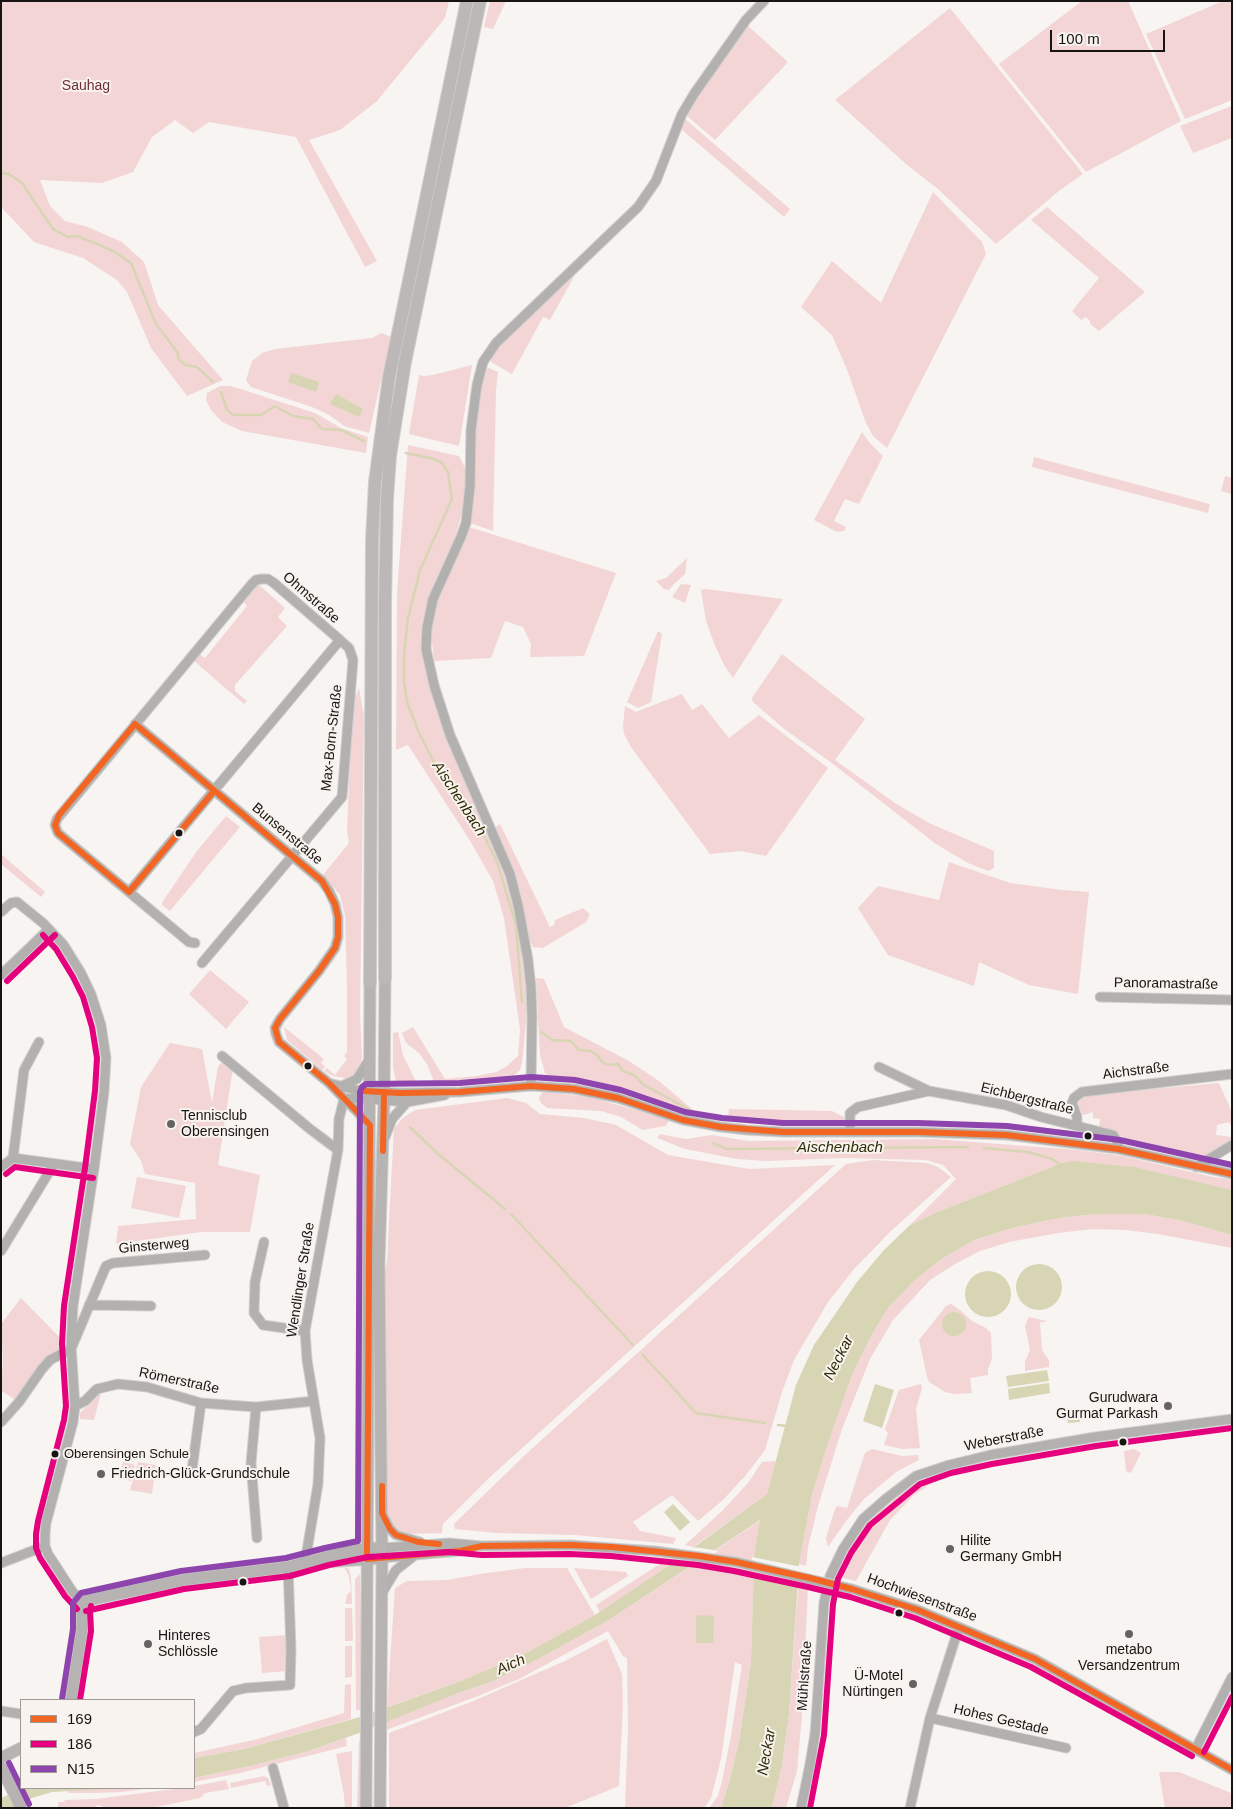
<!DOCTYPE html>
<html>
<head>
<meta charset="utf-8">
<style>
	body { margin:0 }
	#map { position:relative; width:1233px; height:1809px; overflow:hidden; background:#f7f4f1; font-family:Arial,sans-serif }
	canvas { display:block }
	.frame { position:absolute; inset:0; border:2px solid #171514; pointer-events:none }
	.legend { position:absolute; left:20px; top:1699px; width:175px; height:90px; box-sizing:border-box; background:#f9f3ef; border:1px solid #9f9a97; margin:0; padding:6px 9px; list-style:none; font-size:15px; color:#171514 }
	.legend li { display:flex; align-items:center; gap:10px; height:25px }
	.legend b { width:25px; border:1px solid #9f9a97 }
	.scale { position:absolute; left:1050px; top:30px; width:115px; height:22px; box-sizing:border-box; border:2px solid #171514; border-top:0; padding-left:6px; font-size:15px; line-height:18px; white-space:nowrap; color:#171514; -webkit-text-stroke:4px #f9f3ef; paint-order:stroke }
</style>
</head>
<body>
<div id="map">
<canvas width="1233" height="1809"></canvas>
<div class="frame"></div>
<ul class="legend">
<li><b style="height:6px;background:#f26522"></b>169</li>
<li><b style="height:6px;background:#e5007d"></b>186</li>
<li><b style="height:6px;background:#8e44ad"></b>N15</li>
</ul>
<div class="scale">100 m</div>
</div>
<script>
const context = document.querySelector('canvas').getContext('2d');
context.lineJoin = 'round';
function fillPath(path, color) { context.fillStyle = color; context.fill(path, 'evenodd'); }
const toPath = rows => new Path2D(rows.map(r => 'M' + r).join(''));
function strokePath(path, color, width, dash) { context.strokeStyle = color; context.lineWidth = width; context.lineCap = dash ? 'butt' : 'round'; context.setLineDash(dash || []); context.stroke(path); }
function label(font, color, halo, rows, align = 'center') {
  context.font = font + ' Arial,sans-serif'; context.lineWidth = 4; context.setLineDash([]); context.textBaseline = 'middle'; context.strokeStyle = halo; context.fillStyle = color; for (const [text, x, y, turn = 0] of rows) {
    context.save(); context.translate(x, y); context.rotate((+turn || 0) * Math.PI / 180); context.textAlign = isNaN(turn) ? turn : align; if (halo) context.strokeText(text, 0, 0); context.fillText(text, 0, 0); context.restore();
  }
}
fillPath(toPath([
	[1,1,449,1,445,18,377,101,340,130,309,140,377,261,365,267,296,137,209,122,193,133,175,120,152,137,133,172,102,183,40,180,50,206,65,221,88,227,122,242,144,262,158,305,223,380,187,396,151,348,127,292,117,280,83,258,34,242,1,207],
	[490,1,506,1,493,29,484,27],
	[1082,1,1128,1,1181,121,1086,172,999,64],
	[1223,1,1232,1,1232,100,1185,119,1146,34],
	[950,8,1083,174,1060,190,996,244,938,189,906,164,835,100],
	[747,25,788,62,715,140,686,115,703,87],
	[1232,106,1232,138,1193,153,1180,126],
	[685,119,790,209,784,217,681,129],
	[933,192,982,242,986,254,887,448,873,436,866,423,848,372,832,335,801,307,832,261,881,303],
	[1047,207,1145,292,1099,331,1090,324,1090,321,1086,317,1081,320,1072,311,1099,278,1031,220],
	[575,275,550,320,543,317,512,374,491,362,490,358,501,343,551,295],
	[381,333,391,337,369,433,344,426,329,415,312,407,251,387,246,380,252,361,262,353,275,349,372,338],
	[472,365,459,446,409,434,419,375,424,376,433,375],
	[489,368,498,372,496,390,493,531,470,523,475,476,475,431,479,394,485,370],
	[220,386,231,386,315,413,341,428,368,437,366,453,242,431,222,422,211,410,206,400,207,393],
	[862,432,869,442,883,456,859,504,845,499,834,521,846,527,844,531,837,532,814,520],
	[408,445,459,456,465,468,465,502,454,542,434,583,423,621,422,647,426,675,448,739,507,880,521,939,526,978,527,1012,522,1063,520,1070,516,1074,509,1079,502,1080,437,1086,434,1082,427,1064,419,1053,406,1043,402,1033,413,1027,445,1079,477,1076,496,1072,507,1066,518,1056,520,1029,504,918,493,881,469,839,408,745,396,750,397,592],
	[1034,457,1210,504,1208,513,1032,467],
	[1225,476,1232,478,1232,494,1221,491],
	[469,527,616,573,584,656,530,657,531,644,523,627,505,621,491,658,434,661,431,630,434,610],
	[687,558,685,574,674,584,669,590,664,589,656,581,666,578],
	[258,584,285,608,278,617,287,626,235,685,235,691,247,701,244,704,194,661,199,654,205,658,247,606,243,601],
	[681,584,691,585,685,603,672,597],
	[706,589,783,599,733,678,723,663,714,643,706,621,701,590],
	[658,631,662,634,651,702,638,708,627,702],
	[782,654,865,719,835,760,895,803,929,823,994,851,994,868,988,871,968,863,936,844,833,764,783,728,753,702,752,698],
	[359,688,364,715,360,1014,362,1057,359,1070,356,1076,349,1079,333,1076,324,1071,327,1068,335,1075,347,1059,344,1056,347,1052,347,988,345,915,340,895,323,875,349,843,347,832,352,704],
	[682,694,692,710,702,704,729,738,759,715,828,768,766,856,741,851,710,854,631,747,624,734,623,726,625,706,636,712],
	[226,816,240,827,170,911,162,905,163,901,197,851],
	[500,824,550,927,554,925,555,920,583,908,590,914,586,922,543,948,533,947,530,941,521,894,513,869,494,828],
	[1,854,45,892,41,897,1,864],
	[949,862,1010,883,1062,890,1089,892,1078,994,1029,985,979,962,974,986,888,955,858,908,878,886,939,900],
	[210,970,249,1002,226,1029,189,994],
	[536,978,544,979,564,1027,629,1061,659,1081,692,1109,710,1120,645,1102,600,1086,551,1077,545,1073,540,1055],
	[284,1027,324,1059,321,1063,325,1067,322,1070,287,1040],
	[398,1032,403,1055,417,1084,397,1086,393,1068,393,1033],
	[170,1043,202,1049,212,1103,218,1066,223,1061,233,1068,218,1165,260,1175,250,1232,201,1232,116,1244,118,1226,196,1219,195,1183,145,1174,141,1161,130,1144,141,1087],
	[1219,1083,1232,1112,1232,1127,1229,1122,1217,1125,1216,1135,1232,1137,1232,1140,1200,1159,1193,1160,1142,1142,1128,1140,1111,1131,1089,1124,1099,1127,1100,1119,1093,1118,1093,1112,1084,1115,1079,1113,1076,1103,1078,1100,1089,1095],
	[543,1092,590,1097,670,1120,665,1126,643,1130,621,1117,601,1111,547,1108,541,1103,539,1098],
	[507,1098,526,1103,540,1114,584,1118,616,1125,668,1155,749,1169,835,1165,489,1478,443,1524,442,1533,408,1534,394,1528,388,1515,383,1286,387,1261,394,1128,403,1118,415,1110],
	[729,1109,832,1111,844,1117,845,1123,728,1120],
	[660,1134,686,1139,712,1135,748,1141,935,1139,1078,1150,1123,1156,1213,1177,1232,1179,1232,1190,1189,1181,1059,1164,935,1213,910,1225,956,1179,943,1165,926,1160,845,1158,766,1161,737,1159,685,1149,657,1138],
	[873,1160,927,1163,938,1167,951,1177,891,1231,854,1269,828,1302,794,1360,782,1392,765,1450,746,1475,723,1500,698,1521,672,1495,633,1522,640,1531,676,1538,673,1544,575,1535,497,1533,455,1529,454,1524,526,1454,846,1164],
	[137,1177,186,1186,179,1218,131,1208],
	[1095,1214,1144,1214,1179,1220,1232,1235,1232,1248,1158,1234,1126,1230,1093,1229,1058,1233,1009,1242,980,1251,955,1264,930,1280,893,1320,870,1359,842,1429,818,1506,808,1547,806,1566,799,1564,812,1495,826,1449,852,1375,870,1338,888,1308,915,1280,940,1260,974,1240,1012,1228,1059,1218],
	[21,1298,66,1344,60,1353,36,1370,15,1400,1,1390,3,1360,1,1324],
	[951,1304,961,1311,972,1321,986,1328,991,1333,992,1359,988,1369,988,1375,970,1378,972,1393,955,1394,945,1392,929,1382,927,1377,919,1340,946,1306],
	[1029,1317,1047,1321,1040,1323,1042,1350,1049,1360,1049,1367,1025,1371,1025,1362,1030,1350,1025,1326],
	[921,1384,922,1388,916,1409,920,1448,903,1449,884,1445,888,1433,885,1429,899,1390],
	[98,1392,101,1393,94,1420,80,1419,80,1413,93,1400],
	[872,1449,902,1456,918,1455,919,1460,896,1472,864,1499,846,1521,828,1547,826,1538,835,1509,837,1506,847,1508,865,1453],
	[1134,1449,1141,1453,1131,1473,1126,1471,1124,1451],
	[776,1461,767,1494,693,1547,685,1545,723,1510,748,1483,762,1462],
	[123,1462,135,1465,131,1481,119,1478],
	[138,1462,156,1465,152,1494,130,1490],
	[966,1465,967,1470,934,1481,913,1496,890,1520,856,1581,835,1576,847,1550,862,1525,888,1500,921,1480],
	[761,1520,754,1557,751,1663,739,1742,730,1779,721,1808,709,1808,718,1796,722,1781,731,1736,742,1665,735,1662,721,1759,711,1798,705,1807,625,1807,628,1730,627,1658,623,1656,608,1631,519,1679,473,1698,386,1730,387,1721,461,1692,491,1682,529,1664,609,1620],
	[663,1562,672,1563,600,1612,596,1605],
	[344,1567,349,1569,351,1577,352,1604,345,1604,347,1595,351,1591,349,1576],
	[525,1568,567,1568,595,1615,524,1654,461,1681,387,1707,395,1588,407,1581,447,1580,480,1574],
	[574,1568,626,1572,628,1576,591,1599],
	[360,1574,363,1710,356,1710,355,1579],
	[798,1586,808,1588,802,1715,797,1771,786,1808,772,1808,782,1765,789,1714],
	[345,1608,352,1608,353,1641,345,1641],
	[286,1635,288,1671,262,1673,259,1637],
	[607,1639,622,1674,623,1705,619,1786,565,1808,389,1808,389,1733,471,1702,565,1661],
	[345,1646,352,1646,352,1677,345,1678],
	[351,1684,351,1719,244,1749,194,1758,194,1753,258,1739,344,1713,345,1685],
	[346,1738,347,1746,240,1773,194,1782,194,1778,250,1766,309,1751],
	[359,1741,361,1741,362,1808,357,1808],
	[352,1751,352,1808,345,1808,344,1795,336,1754],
	[1159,1772,1179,1772,1231,1793,1232,1808,1165,1808],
	[264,1776,268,1778,271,1785,267,1786,265,1781,231,1788,230,1783],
	[226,1780,229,1789,205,1793,200,1798,151,1808,108,1808,97,1805,96,1808,58,1808,58,1802,64,1802,65,1800,96,1799,182,1788,194,1788,194,1786],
	[127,1788,152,1788,121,1792,93,1793,69,1793,68,1790]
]), '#f3d5d5');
fillPath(toPath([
	[291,373,319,382,316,392,288,382],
	[336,394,363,409,359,417,330,404],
	[1072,1161,1134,1167,1232,1190,1232,1235,1179,1220,1144,1214,1095,1214,1059,1218,1012,1228,974,1240,940,1260,915,1280,888,1308,870,1338,852,1375,826,1449,812,1495,799,1564,789,1714,782,1765,772,1808,721,1808,730,1779,739,1742,751,1663,754,1557,760,1520,609,1620,529,1664,491,1682,461,1692,359,1733,309,1751,250,1766,194,1778,194,1758,244,1749,360,1717,461,1681,524,1654,595,1615,672,1563,767,1494,796,1385,814,1345,857,1282,884,1250,910,1225,935,1213,1059,1164],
	'1016 1287a23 23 0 1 1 46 0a23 23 0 1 1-46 0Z',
	'965 1294a23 23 0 1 1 46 0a23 23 0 1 1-46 0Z',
	'942 1324a12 12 0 1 1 24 0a12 12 0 1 1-24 0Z',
	[1047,1370,1049,1381,1008,1387,1006,1376],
	[1049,1383,1050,1393,1009,1400,1008,1389],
	[875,1384,894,1390,882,1428,863,1421],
	[1078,1408,1080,1422,1068,1423,1066,1409],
	[673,1504,690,1522,680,1531,664,1512],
	[696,1615,714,1616,713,1643,696,1643],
	[25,1788,127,1788,52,1792,32,1798,13,1808,1,1808,1,1798]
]), '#d7d5b4');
fillPath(toPath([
	[690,1547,701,1548,719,1551,698,1564,670,1561],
	[752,1557,802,1567,801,1584,751,1574]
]), '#f7f4f1');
strokePath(toPath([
	[1,173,9,174,22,183,53,229,68,237,77,236,97,244,113,251,131,263,156,324,178,353,178,358,185,365,197,367,213,382],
	[221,392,227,410,233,415,261,415,275,406,293,416,313,419,322,429,341,430,364,441],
	[406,453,430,458,441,462,448,472,452,499,420,570,408,618,404,654,404,681,407,702,420,735,438,770,481,830,497,862,516,925,522,1002],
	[541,1032,552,1040,571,1041,579,1050,591,1051,597,1055,602,1062,608,1065,618,1064,623,1071,634,1075,644,1085,692,1111],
	[410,1127,437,1153,505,1209],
	[713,1143,727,1149,968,1147],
	[984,1148,1028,1152,1052,1159,1062,1166],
	[511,1214,633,1345],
	[643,1355,696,1413,765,1423],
	[778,1425,787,1426]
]), '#d7d5b4', 2.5);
const minor = toPath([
	[262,579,268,579,274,583,340,640,129,892,58,833,55,825,57,819,251,585,256,580,262,579],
	[135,724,322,881,329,891,335,904,338,917,338,937,335,948,319,971,280,1019,275,1028,276,1034,279,1042,329,1083,370,1125],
	[129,892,189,942,195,943],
	[1,912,11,903,17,902,43,923,63,944,81,973,91,994,101,1025,106,1058,104,1092,94,1169,73,1306,71,1344,75,1406,73,1422,46,1523,45,1534,45,1546,48,1554,72,1591,83,1603],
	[202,963,342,797,353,660,349,648,340,640],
	[1,975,49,929],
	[1100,997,1232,1000],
	[222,1056,310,1129,338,1150],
	[879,1067,929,1091],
	[329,1083,360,1091,400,1093,460,1092,531,1086,574,1089,618,1098,683,1120,721,1127,747,1130,783,1132,918,1132,1006,1135,1118,1149,1232,1174],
	[342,1086,357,1079,369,1060],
	[531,1086,532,1017,531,987,528,960,518,905,510,874,450,735,434,685,426,649,427,628,433,599,461,537,466,523,470,486,471,430,477,385,483,362,496,343,638,207,656,181,682,114,694,94,746,20,764,1],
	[344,1099,355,1098,407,1102,445,1095],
	[1077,1126,1077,1117,1072,1103,1074,1098,1082,1092,1232,1074],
	[850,1132,850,1113,858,1107,929,1091,1006,1105,1041,1117,1113,1135,1118,1143,1118,1149],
	[385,1137,392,1119,407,1102],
	[13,1158,24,1070,39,1042],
	[1,1167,13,1158,94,1169],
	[1196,1167,1232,1145],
	[264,1242,255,1282,254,1313,263,1325,305,1331],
	[1,1251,54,1164],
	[89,1305,151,1306],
	[75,1406,85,1401,97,1389,118,1384,147,1387,201,1403,256,1407,314,1401],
	[256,1407,251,1463,257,1538],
	[1,1422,19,1402,42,1369,50,1360,71,1349,106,1266,113,1263,205,1255],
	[192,1470,201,1403],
	[382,1514,390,1529,396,1535,420,1542],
	[382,1548,449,1543,482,1546,570,1545,655,1551],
	[382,1558,460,1551,472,1548],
	[1,1563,45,1546],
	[305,1563,318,1484,320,1438,307,1360,305,1331,338,1150,339,1119,344,1099],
	[852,1589,918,1610,1035,1659,1232,1770],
	[382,1593,396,1570,414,1556],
	[1,1711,21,1714],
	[930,1718,1066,1748],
	[194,1732,201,1729,233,1691,246,1688,290,1685,291,1649,288,1567],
	[1196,1748,1232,1677],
	[273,1768,284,1808],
	[801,1808,810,1764,815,1734,824,1603,830,1576,843,1549,863,1519,887,1498,916,1476,949,1465,990,1455,1095,1437,1232,1419],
	[910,1808,930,1718,959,1627]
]);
const major = toPath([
	[324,1562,373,1559],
	[71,1700,82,1630,82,1605,85,1601,183,1580,288,1567,353,1550,374,1548],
	[1,1758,21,1748],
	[1,1767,21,1808],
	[366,1808,370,983],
	[380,1808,382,1558,379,1263,384,1101,385,978]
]);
const highway = toPath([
	[385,978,385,603,387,499,390,456,405,362,480,1],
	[370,983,372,541,375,482,389,377,467,1]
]);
strokePath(minor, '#d2d0ce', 11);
strokePath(major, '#d2d0ce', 13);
strokePath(highway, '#d2d0ce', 14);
strokePath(minor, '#b2b1b0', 9);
strokePath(major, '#b6b3b2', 11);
strokePath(highway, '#bbb8b7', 12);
const minorBridge = toPath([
	[655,1551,736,1562,852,1589]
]);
strokePath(minorBridge, '#d2d0ce', 11, []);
strokePath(minorBridge, '#b2b1b0', 9);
strokePath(toPath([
	[135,724,322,881,335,904,338,917,338,937,335,948,319,971,280,1019,275,1028,279,1042,329,1083,370,1125,367,1559,460,1551,482,1546,570,1545,612,1547,699,1556,736,1562,810,1578,852,1589,918,1610,1035,1659,1232,1770],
	[135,724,59,815,55,825,58,833,129,892,214,791],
	[363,1091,400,1093,460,1092,531,1086,574,1089,618,1098,683,1120,721,1127,783,1132,918,1132,1006,1135,1118,1149,1232,1174],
	[383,1151,384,1092],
	[382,1486,382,1513,390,1529,396,1535,418,1542,439,1544]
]), '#f26522', 6);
strokePath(toPath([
	[43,935,56,949,73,977,83,997,92,1027,97,1058,95,1091,85,1168,64,1306,62,1344,66,1406,64,1420,38,1521,36,1534,36,1548,40,1558,65,1596,77,1609],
	[7,981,55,935],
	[6,1174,15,1167,93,1178],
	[86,1611,184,1589,290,1576,329,1565,368,1557,449,1552,482,1555,570,1554,611,1556,698,1565,734,1571,808,1587,850,1597,915,1618,1031,1667,1192,1756],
	[80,1700,91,1631,90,1610,91,1606],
	[1204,1752,1232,1697],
	[810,1808,824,1735,833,1604,838,1579,851,1553,870,1525,920,1484,951,1473,992,1464,1096,1446,1232,1428]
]), '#e5007d', 6);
strokePath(toPath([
	[62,1699,73,1629,73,1603,81,1593,181,1571,286,1558,325,1548,358,1541,360,1092,362,1087,366,1084,460,1083,531,1077,575,1080,621,1090,685,1112,722,1118,783,1123,918,1123,1007,1126,1120,1140,1232,1165],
	[9,1763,29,1804]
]), '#8e44ad', 6);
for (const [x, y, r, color] of [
	[179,833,4.5,"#171514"],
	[308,1066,4.5,"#171514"],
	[171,1124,5,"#656361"],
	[1088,1136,4.5,"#171514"],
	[1168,1406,5,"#656361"],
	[1123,1442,4.5,"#171514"],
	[55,1454,4.5,"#171514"],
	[101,1474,5,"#656361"],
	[950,1549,5,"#656361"],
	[243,1582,4.5,"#171514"],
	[899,1613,4.5,"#171514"],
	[1129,1634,5,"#656361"],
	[148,1644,5,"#656361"],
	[913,1684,5,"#656361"]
]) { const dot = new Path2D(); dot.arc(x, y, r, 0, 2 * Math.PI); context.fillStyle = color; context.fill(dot); strokePath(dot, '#f9f3ef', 2); }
label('13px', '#171514', '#f9f3ef', [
	["Oberensingen Schule",64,1454]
], 'left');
label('14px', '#6f2f37', '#f9f3ef', [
	["Sauhag",86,86]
]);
label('14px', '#171514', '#f9f3ef', [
	["Ohmstraße",311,598,41],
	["Max-Born-Straße",332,738,-84],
	["Bunsenstraße",287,834,40],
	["Panoramastraße",1166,984,1],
	["Aichstraße",1136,1071,-7],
	["Eichbergstraße",1027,1099,14],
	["Ginsterweg",154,1246,-5],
	["Wendlinger Straße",301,1280,-81],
	["Römerstraße",179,1381,12],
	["Weberstraße",1004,1439,-11],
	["Hochwiesenstraße",922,1598,20],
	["Mühlstraße",805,1676,-86],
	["Hohes Gestade",1001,1720,13]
]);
label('14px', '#171514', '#f9f3ef', [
	["Tennisclub",181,1116],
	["Oberensingen",181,1132],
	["Gurudwara",1158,1398,"right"],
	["Gurmat Parkash",1158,1414,"right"],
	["Friedrich-Glück-Grundschule",111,1474],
	["Hilite",960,1541],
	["Germany GmbH",960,1557],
	["Hinteres",158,1636],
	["Schlössle",158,1652],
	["metabo",1129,1650,"center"],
	["Versandzentrum",1129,1666,"center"],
	["Ü-Motel",903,1676,"right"],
	["Nürtingen",903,1692,"right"]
], 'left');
label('italic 15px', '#2e2c06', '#f9f3ef', [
	["Aischenbach",459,799,57],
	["Aischenbach",840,1148],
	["Neckar",839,1358,-63],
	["Aich",511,1665,-24],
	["Neckar",767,1752,-80]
]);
</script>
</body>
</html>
